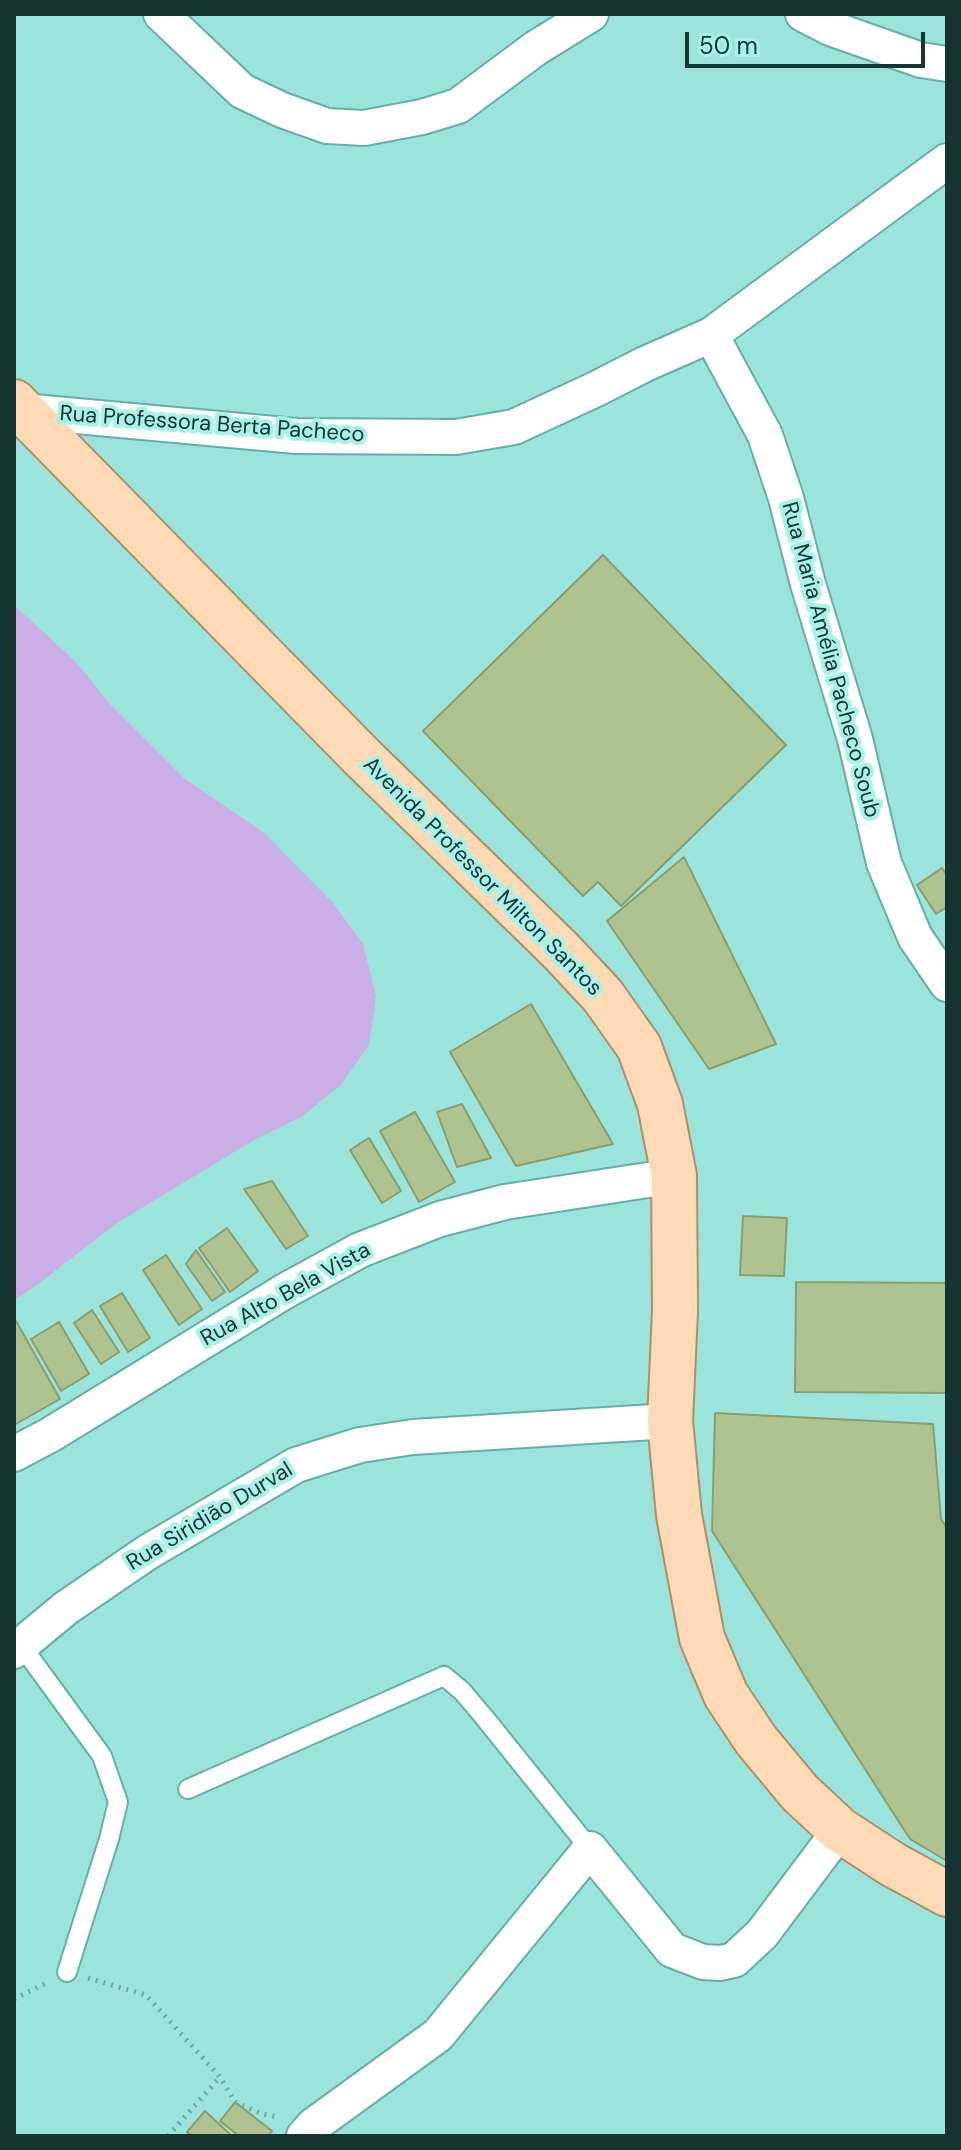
<!DOCTYPE html>
<html>
<head>
<meta charset="utf-8">
<style>
	body { margin:0 }
	#map { position:relative; width:961px; height:2150px; overflow:hidden; background:#9be4db; font-family:"DM Sans",sans-serif }
	canvas { display:block }
	.frame { position:absolute; inset:0; border:16px solid #163532; pointer-events:none }
	.scale { position:absolute; left:685px; top:32px; width:240px; height:36px; box-sizing:border-box; border:4px solid #163532; border-top:0; padding-left:10px; font-size:24px; line-height:28px; white-space:nowrap; color:#163532; -webkit-text-stroke:6px #a8f2e8; paint-order:stroke }
</style>
</head>
<body>
<div id="map">
<canvas width="961" height="2150"></canvas>
<div class="frame"></div>
<div class="scale">50 m</div>
</div>
<script>
const context = document.querySelector('canvas').getContext('2d');
context.lineJoin = 'round';
function fillPath(path, color) { context.fillStyle = color; context.fill(path, 'evenodd'); }
const toPath = rows => new Path2D(rows.map(r => 'M' + r).join(''));
function strokePath(path, color, width, dash) { context.strokeStyle = color; context.lineWidth = width; context.lineCap = dash ? 'butt' : 'round'; context.setLineDash(dash || []); context.stroke(path); }
function label(font, color, halo, rows, align = 'center') {
  context.font = font + ' "DM Sans",sans-serif'; context.lineWidth = 8; context.setLineDash([]); context.textBaseline = 'middle'; context.strokeStyle = halo; context.fillStyle = color; for (const [text, x, y, turn = 0] of rows) {
    context.save(); context.translate(x, y); context.rotate((+turn || 0) * Math.PI / 180); context.textAlign = isNaN(turn) ? turn : align; if (halo) context.strokeText(text, 0, 0); context.fillText(text, 0, 0); context.restore();
  }
}
fillPath(toPath([
	[14,605,76,662,111,705,185,779,263,832,333,903,363,944,376,996,369,1045,340,1086,301,1117,254,1140,117,1223,33,1288,14,1300]
]), '#c9afe5');
const building = toPath([
	[603,555,786,745,621,906,598,882,583,896,423,731,603,555],
	[684,857,776,1044,709,1069,607,921,684,857],
	[942,868,947,875,947,907,936,914,917,885,942,868],
	[531,1004,613,1144,516,1166,450,1052,531,1004],
	[462,1104,491,1158,457,1167,437,1112,462,1104],
	[415,1112,455,1182,419,1202,380,1131,415,1112],
	[369,1138,401,1191,382,1203,350,1150,369,1138],
	[272,1181,308,1236,286,1249,244,1189,272,1181],
	[743,1216,787,1218,784,1276,740,1275,743,1216],
	[227,1228,258,1271,230,1292,199,1248,227,1228],
	[196,1250,225,1292,212,1301,186,1264,196,1250],
	[166,1255,202,1309,179,1325,143,1270,166,1255],
	[796,1282,947,1283,947,1393,795,1392,796,1282],
	[122,1293,150,1338,128,1352,100,1306,122,1293],
	[92,1310,119,1352,101,1364,74,1323,92,1310],
	[16,1321,60,1399,14,1425,14,1322,16,1321],
	[59,1322,89,1374,61,1391,31,1339,59,1322],
	[715,1413,933,1424,941,1519,947,1528,947,1861,910,1839,712,1531,715,1413],
	[235,2102,272,2131,268,2136,239,2136,220,2121,235,2102],
	[205,2111,232,2136,191,2136,187,2132,205,2111]
]);
fillPath(building, '#aec38f');
strokePath(building, '#8b9e6c', 2);
const lane = toPath([
	[21,1645,102,1756,118,1802,109,1839,67,1972],
	[188,1789,444,1676,462,1691,484,1717,590,1849]
]);
const street = toPath([
	[161,14,242,91,282,110,327,126,364,128,422,117,458,106,536,48,591,14],
	[803,14,830,28,921,60,947,64],
	[711,335,765,435,786,498,808,584,855,739,884,863,915,937,947,984],
	[22,411,296,436,456,437,514,427,596,389,645,364,711,335,947,161],
	[14,1454,50,1435,285,1291,360,1250,440,1219,505,1202,674,1176],
	[14,1651,66,1608,148,1552,296,1465,360,1445,413,1437,670,1421],
	[304,2136,314,2125,438,2035,590,1849,672,1950,703,1962,720,1963,734,1960,762,1934,840,1830]
]);
const primary = toPath([
	[14,402,362,757,561,951,603,996,639,1047,660,1104,674,1176,675,1311,670,1421,679,1515,702,1638,726,1695,756,1740,800,1793,840,1830,892,1864,947,1894]
]);
strokePath(lane, '#66afa6', 22);
strokePath(street, '#66afa6', 38);
strokePath(primary, '#ac9068', 48);
strokePath(toPath([
	[88,1978,146,1995,220,2077,235,2102,262,2114,278,2117],
	[14,1999,46,1983],
	[168,2136,220,2077]
]), '#6ea9a2', 5, [2, 6]);
strokePath(lane, '#fff', 18);
strokePath(street, '#fff', 34);
strokePath(primary, '#fedab6', 44);
label('22px', '#163532', '#a8f2e8', [
	["Rua Professora Berta Pacheco",212,425,4],
	["Rua Maria Amélia Pacheco Soub",830,660,75],
	["Avenida Professor Milton Santos",482,877,45],
	["Rua Alto Bela Vista",286,1295,-29],
	["Rua Siridião Durval",210,1517,-31]
]);
</script>
</body>
</html>
